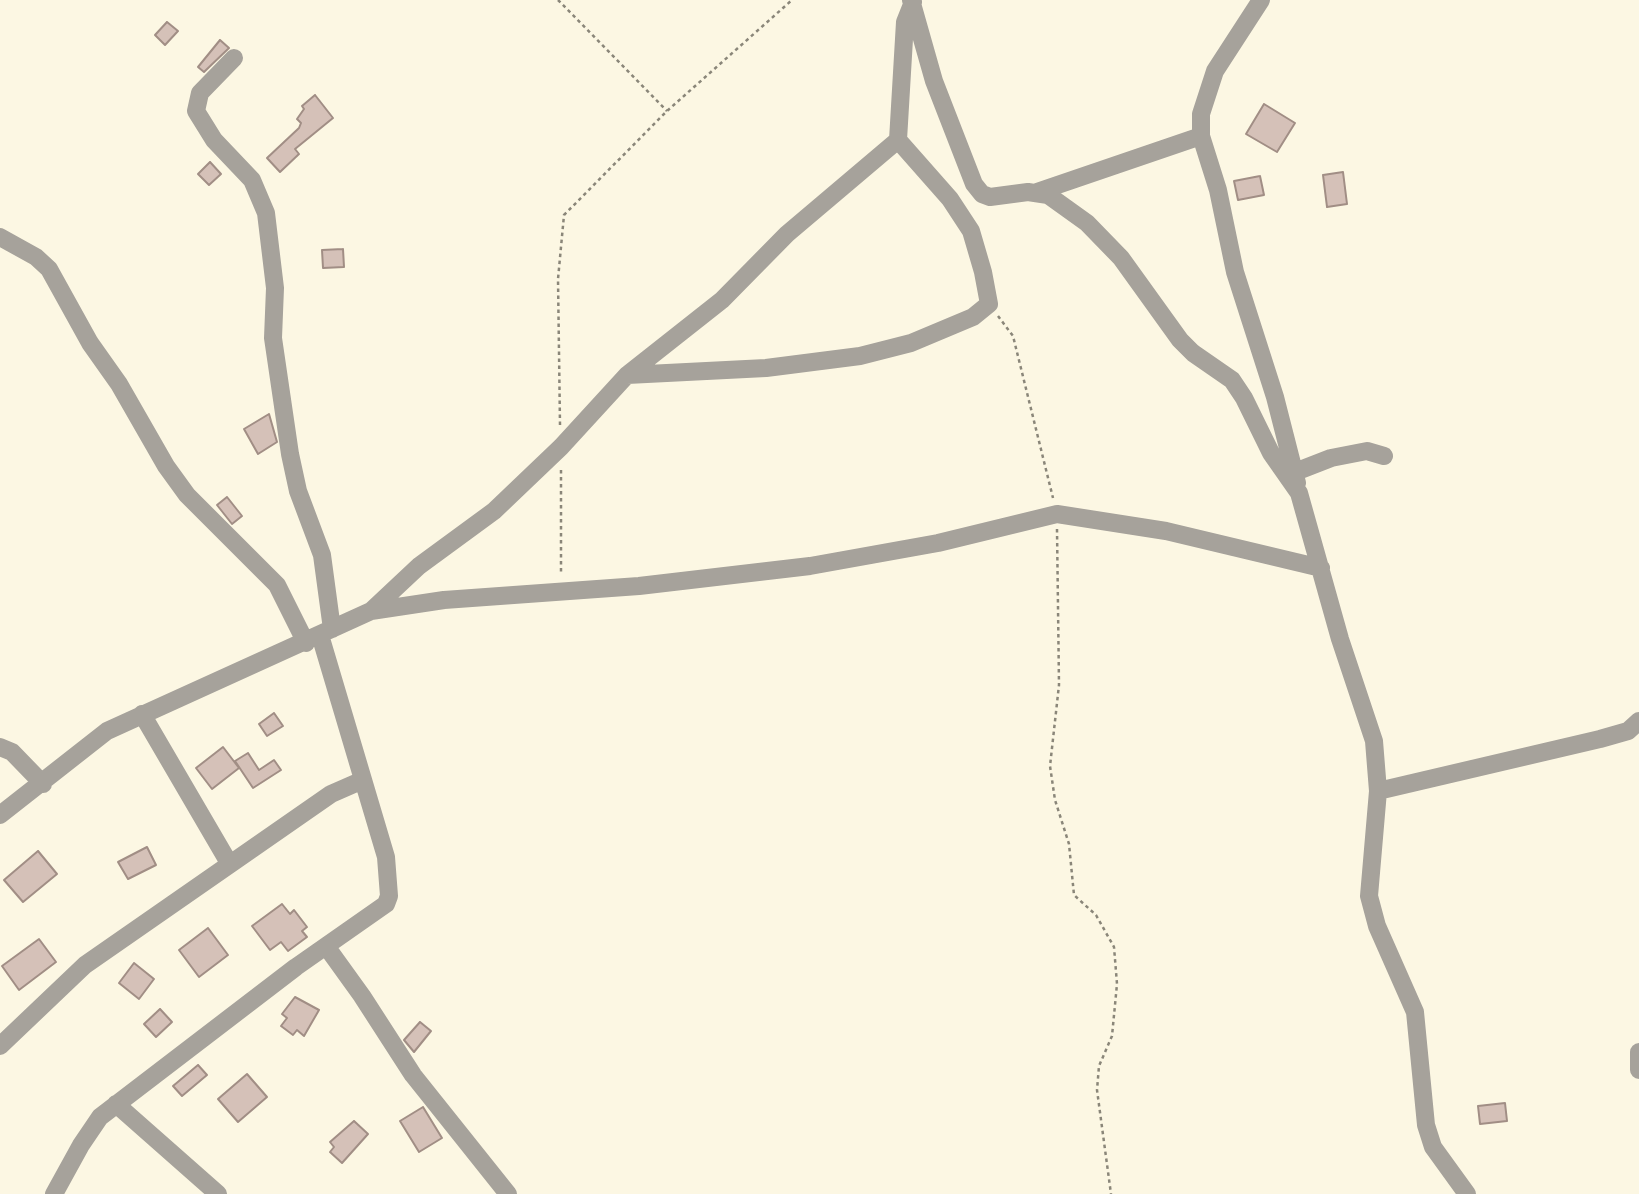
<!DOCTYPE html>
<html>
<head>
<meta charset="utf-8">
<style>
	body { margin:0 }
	canvas { display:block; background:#fcf7e3 }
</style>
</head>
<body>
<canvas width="1639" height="1194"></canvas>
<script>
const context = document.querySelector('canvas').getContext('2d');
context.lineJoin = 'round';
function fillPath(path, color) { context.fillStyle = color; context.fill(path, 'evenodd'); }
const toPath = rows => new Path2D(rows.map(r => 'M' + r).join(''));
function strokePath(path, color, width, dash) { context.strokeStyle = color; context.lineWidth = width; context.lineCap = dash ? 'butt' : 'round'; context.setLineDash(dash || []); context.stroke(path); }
const building = toPath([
	[167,22,178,31,165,45,155,35,167,22],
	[220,40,229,48,204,72,198,67,220,40],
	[315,95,333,118,295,149,299,154,280,172,267,158,299,128,301,123,297,119,304,109,302,106,315,95],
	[1264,104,1295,123,1277,152,1246,134,1264,104],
	[210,162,221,174,209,185,198,174,210,162],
	[1343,172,1347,204,1327,207,1323,175,1343,172],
	[1260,176,1264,195,1238,200,1234,181,1260,176],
	[343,249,344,267,323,268,322,250,343,249],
	[269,414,277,442,258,454,244,429,269,414],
	[227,497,242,516,232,524,217,505,227,497],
	[274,713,283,726,267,736,259,724,274,713],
	[223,747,239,768,212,789,196,768,223,747],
	[248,753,259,770,274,760,281,770,253,788,235,761,248,753],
	[147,847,156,865,128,879,118,862,147,847],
	[38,851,57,874,23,902,4,880,38,851],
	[282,904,290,914,294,910,307,927,302,931,307,937,288,951,281,942,270,950,252,926,282,904],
	[208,928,228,955,199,977,179,950,208,928],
	[39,939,56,962,19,990,2,966,39,939],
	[134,963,154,979,139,999,119,983,134,963],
	[295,997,319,1010,304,1036,297,1030,293,1035,281,1026,287,1018,282,1014,295,997],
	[160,1009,172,1022,156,1037,144,1024,160,1009],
	[420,1022,431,1031,414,1052,404,1040,420,1022],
	[198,1065,207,1075,182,1096,173,1086,198,1065],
	[247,1074,267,1097,238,1122,218,1099,247,1074],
	[1505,1103,1507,1121,1480,1124,1478,1106,1505,1103],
	[423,1107,442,1138,419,1152,400,1121,423,1107],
	[354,1121,368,1134,342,1163,330,1152,334,1147,330,1142,354,1121]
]);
fillPath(building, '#d5c1b8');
strokePath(building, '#a18e85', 2);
strokePath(toPath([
	[558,0,667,111],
	[998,316,1013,336,1053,498],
	[560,425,558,279,564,215,667,111,792,0],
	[561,470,561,575],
	[1057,529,1059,685,1050,766,1055,800,1069,844,1074,895,1096,915,1114,947,1117,984,1112,1036,1099,1066,1097,1090,1111,1194]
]), '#8a8679', 2.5, [3.5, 3.5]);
strokePath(toPath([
	[911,0,934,81,974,184,982,194,990,197,1028,192,1048,195,1087,223,1121,258,1180,340,1193,353,1232,380,1244,398,1271,453,1299,493,1340,639,1374,741,1378,791,1369,896,1377,926,1415,1012,1426,1125,1433,1147,1467,1194],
	[1261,0,1215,71,1201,114,1201,136,1218,190,1235,272,1275,397,1297,483],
	[234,58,200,93,196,111,214,140,252,180,266,213,275,288,273,338,290,454,298,491,322,555,332,629],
	[1037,192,1201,136],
	[0,237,36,257,49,269,90,343,119,384,166,466,187,495,277,585,306,643],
	[627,375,766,368,860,356,911,343,973,317,989,304,983,272,971,231,950,199,898,140,905,22,913,2],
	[1295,472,1331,458,1367,451,1384,456],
	[371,611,444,600,639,586,810,566,938,543,1057,514,1166,531,1321,568],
	[142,714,229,863],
	[0,747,12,752,43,784],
	[1378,791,1600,739,1628,731,1639,721],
	[0,815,107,731,371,611,419,566,494,511,561,447,627,375,722,300,787,234,898,140],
	[326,946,362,996,413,1075,508,1194],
	[0,1046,85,965,331,794,363,780],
	[1639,1052,1639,1070],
	[116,1104,218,1194],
	[54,1194,81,1145,100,1117,296,967,386,904,389,896,386,857,320,635]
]), '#a6a29b', 18);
</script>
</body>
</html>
